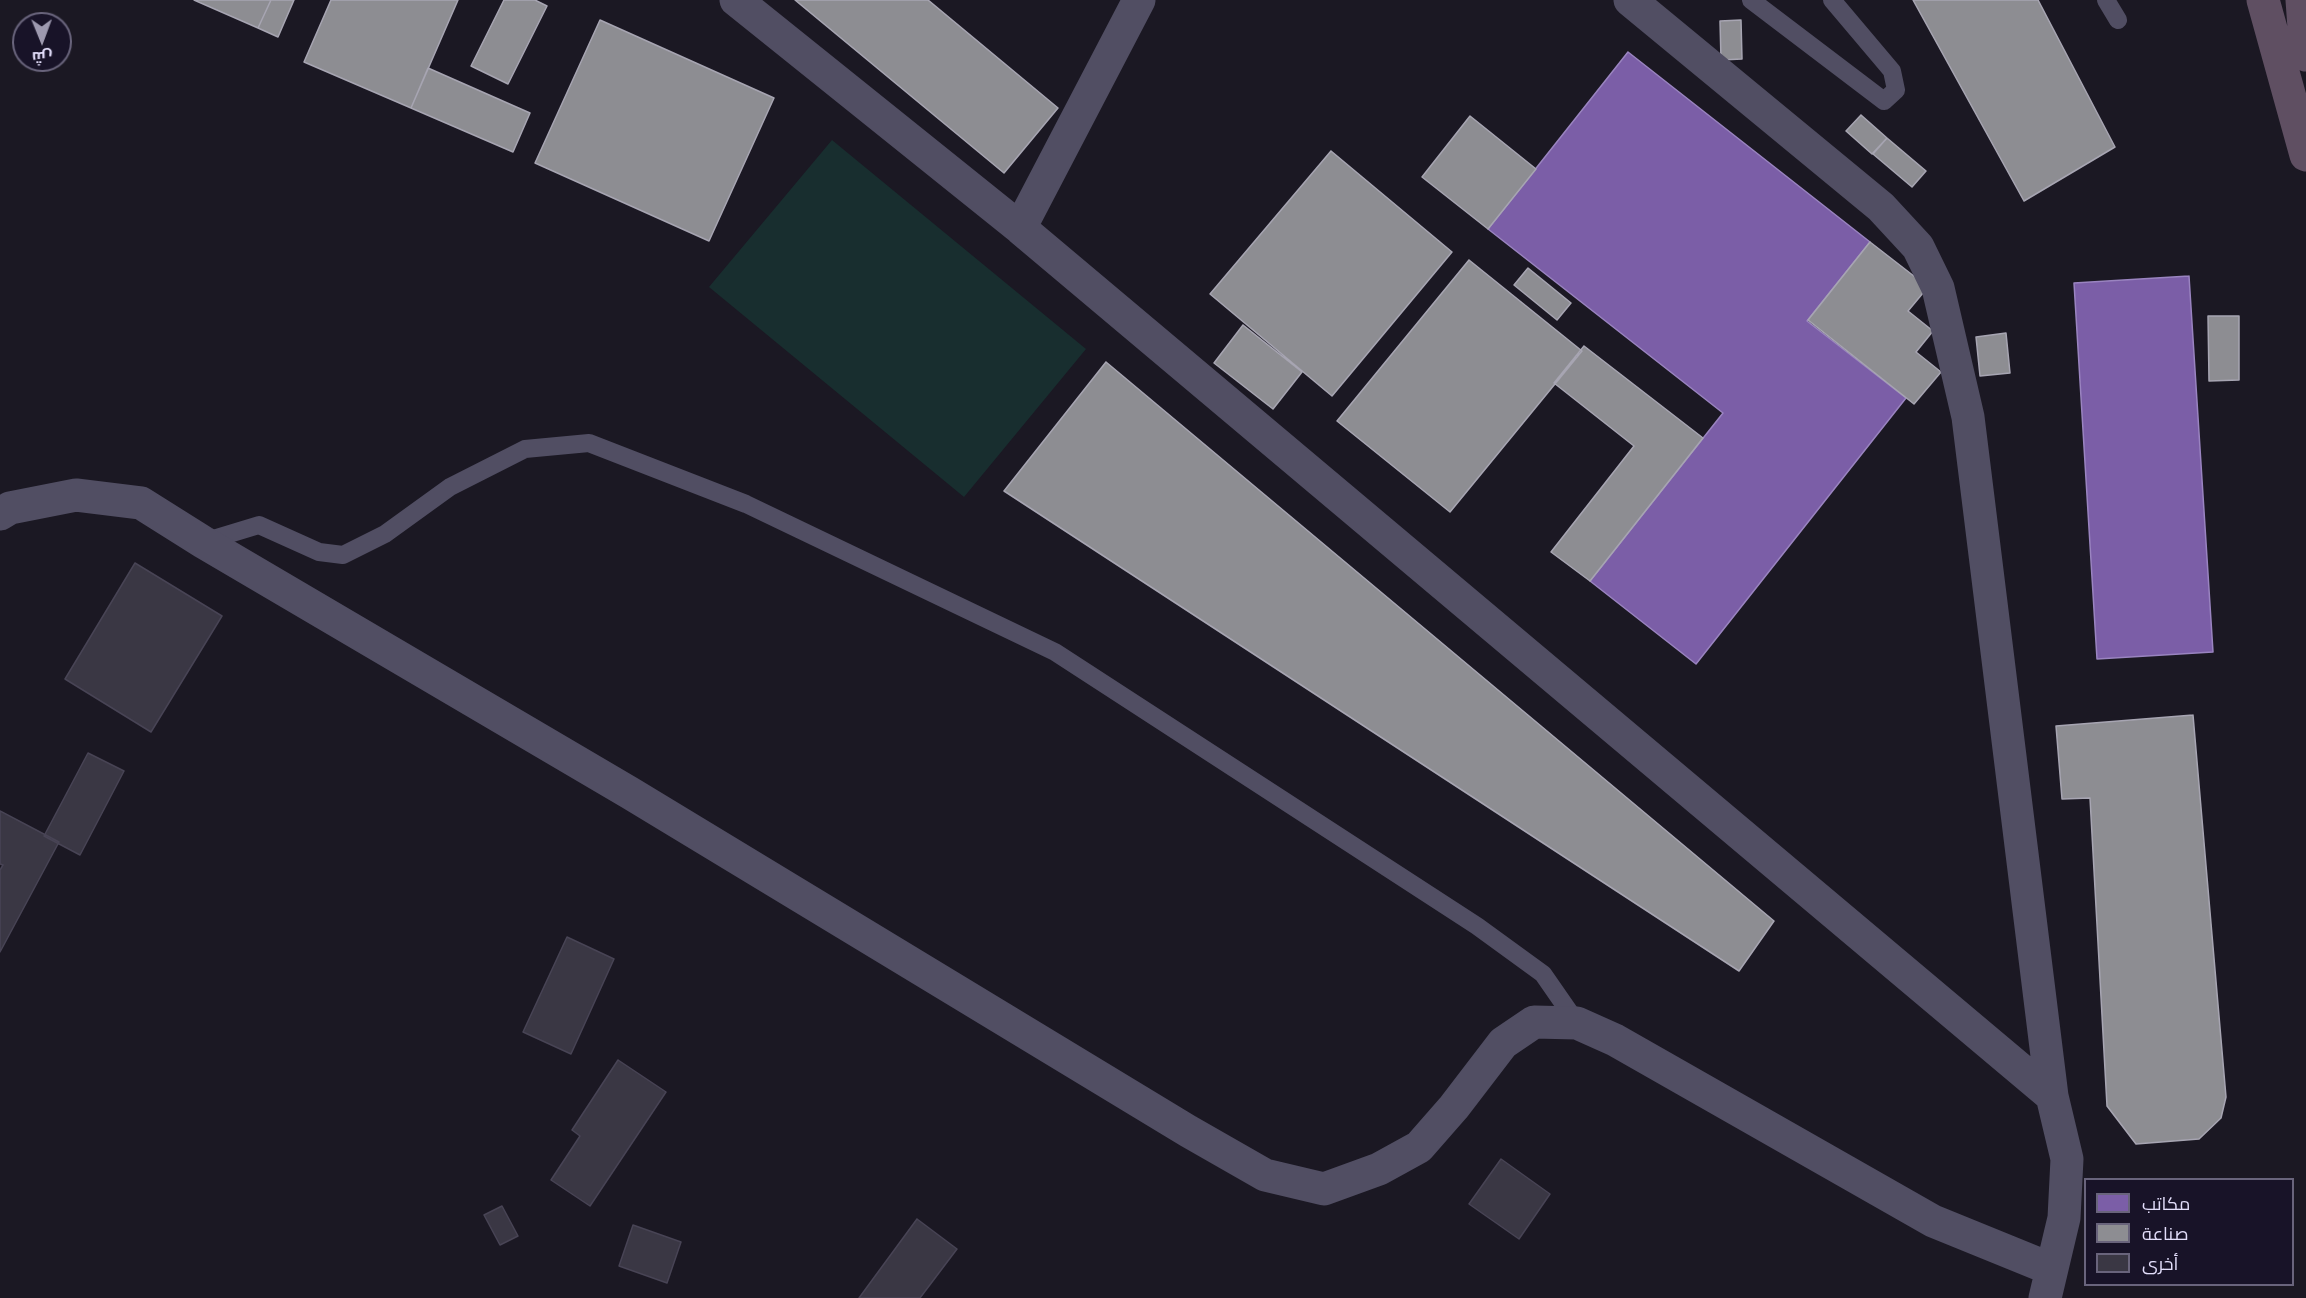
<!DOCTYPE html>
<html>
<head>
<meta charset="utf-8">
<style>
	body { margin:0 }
	#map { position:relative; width:2306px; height:1298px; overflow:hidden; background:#1b1823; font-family:Inter,Cairo,sans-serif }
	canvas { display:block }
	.legend { position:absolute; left:2084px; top:1178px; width:210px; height:108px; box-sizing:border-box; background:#181328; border:2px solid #69647c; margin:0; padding:8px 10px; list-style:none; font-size:18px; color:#e3defb }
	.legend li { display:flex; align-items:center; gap:12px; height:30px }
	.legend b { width:30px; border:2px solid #69647c }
	.north { position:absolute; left:12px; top:12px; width:60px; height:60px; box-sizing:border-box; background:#181328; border:2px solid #69647c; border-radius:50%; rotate:179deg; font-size:16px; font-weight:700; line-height:24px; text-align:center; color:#e3defb }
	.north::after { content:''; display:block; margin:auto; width:21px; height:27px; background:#9d99af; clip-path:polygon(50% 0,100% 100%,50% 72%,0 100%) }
</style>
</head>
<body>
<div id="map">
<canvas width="2306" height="1298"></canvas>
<ul class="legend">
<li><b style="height:16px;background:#7b5ea7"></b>مكاتب</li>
<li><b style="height:16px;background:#8d8d92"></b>صناعة</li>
<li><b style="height:16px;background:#3a3744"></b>أخرى</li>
</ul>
<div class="north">ش</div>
</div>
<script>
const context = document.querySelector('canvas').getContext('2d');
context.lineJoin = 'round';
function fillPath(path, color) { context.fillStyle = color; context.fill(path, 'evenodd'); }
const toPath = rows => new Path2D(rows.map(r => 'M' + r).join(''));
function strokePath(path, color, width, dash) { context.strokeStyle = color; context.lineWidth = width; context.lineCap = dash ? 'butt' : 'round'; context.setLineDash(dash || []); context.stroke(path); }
fillPath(toPath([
	[832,140,1086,349,964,497,709,287]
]), '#182e2f');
const offices = toPath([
	[1628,52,1870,242,1807,321,1906,398,1696,664,1590,581,1723,413,1488,229,1628,52],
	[2189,276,2213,652,2097,659,2074,283,2189,276]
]);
fillPath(offices, '#7b5ea7');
strokePath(offices, '#9a84c0', 1.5);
const industry = toPath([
	[194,0,271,0,258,28,194,0],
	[271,0,294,0,278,37,258,28,271,0],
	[331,0,458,0,411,108,304,62,331,0],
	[504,0,535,0,547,6,508,84,471,66,504,0],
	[795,0,928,0,1058,108,1004,173,795,0],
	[1913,0,2038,0,2115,147,2024,201,1913,0],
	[600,20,774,98,709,241,535,163,600,20],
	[1741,20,1742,59,1721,60,1720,21,1741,20],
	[428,68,530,113,513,152,411,108,428,68],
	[1861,115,1887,138,1872,154,1846,131,1861,115],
	[1470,116,1536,169,1488,229,1422,177,1470,116],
	[1887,138,1926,171,1912,187,1873,154,1887,138],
	[1331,151,1452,252,1332,396,1210,294,1331,151],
	[1870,242,1928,287,1908,311,1933,331,1916,352,1941,372,1914,404,1808,320,1870,242],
	[1469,260,1582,351,1450,512,1337,421,1469,260],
	[1528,268,1571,303,1557,320,1514,285,1528,268],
	[2208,316,2239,316,2239,380,2209,381,2208,316],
	[1243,325,1302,372,1273,409,1214,363,1243,325],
	[2006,333,2010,373,1980,376,1976,337,2006,333],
	[1584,346,1703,438,1590,581,1551,552,1634,446,1554,383,1584,346],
	[1106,362,1774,921,1739,971,1004,491,1106,362],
	[2193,715,2226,1097,2221,1118,2199,1139,2136,1144,2107,1106,2090,798,2062,799,2056,726,2193,715]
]);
fillPath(industry, '#8d8d92');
strokePath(industry, '#a7a5b2', 1.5);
const building = toPath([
	[135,563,222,616,151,732,65,679,135,563],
	[88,753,124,771,80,855,44,836,88,753],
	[0,811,59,842,0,952,0,870,3,865,0,864,0,811],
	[567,937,614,959,571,1054,523,1032,567,937],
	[618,1060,666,1092,590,1206,551,1180,580,1136,572,1130,618,1060],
	[1501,1159,1550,1194,1519,1239,1469,1204,1501,1159],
	[502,1206,518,1236,500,1245,484,1215,502,1206],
	[917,1219,957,1249,920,1298,859,1298,917,1219],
	[633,1225,681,1242,667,1283,619,1266,633,1225]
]);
fillPath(building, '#3a3744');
strokePath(building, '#484455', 1.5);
strokePath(toPath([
	[1751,0,1884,101,1896,90,1892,71,1832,0],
	[2106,0,2118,20],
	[203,542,259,525,319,552,343,555,385,534,450,487,525,449,589,443,746,504,1055,652,1477,926,1543,974,1577,1023]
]), '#514e63', 18);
strokePath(toPath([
	[736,0,1020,228,2052,1096],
	[1630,0,1881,207,1918,247,1938,288,1968,417,2052,1096,2067,1159,2064,1218,2045,1298],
	[1020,228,1139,0],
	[0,514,10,508,76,495,141,503,203,542,630,793,1188,1131,1265,1175,1324,1189,1379,1169,1419,1147,1454,1107,1503,1043,1534,1022,1577,1023,1615,1040,1933,1221,2051,1269]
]), '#514e63', 33);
strokePath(toPath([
	[2263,0,2306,155],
	[2302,0,2306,55]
]), '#5f4f62', 33);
</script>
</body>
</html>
